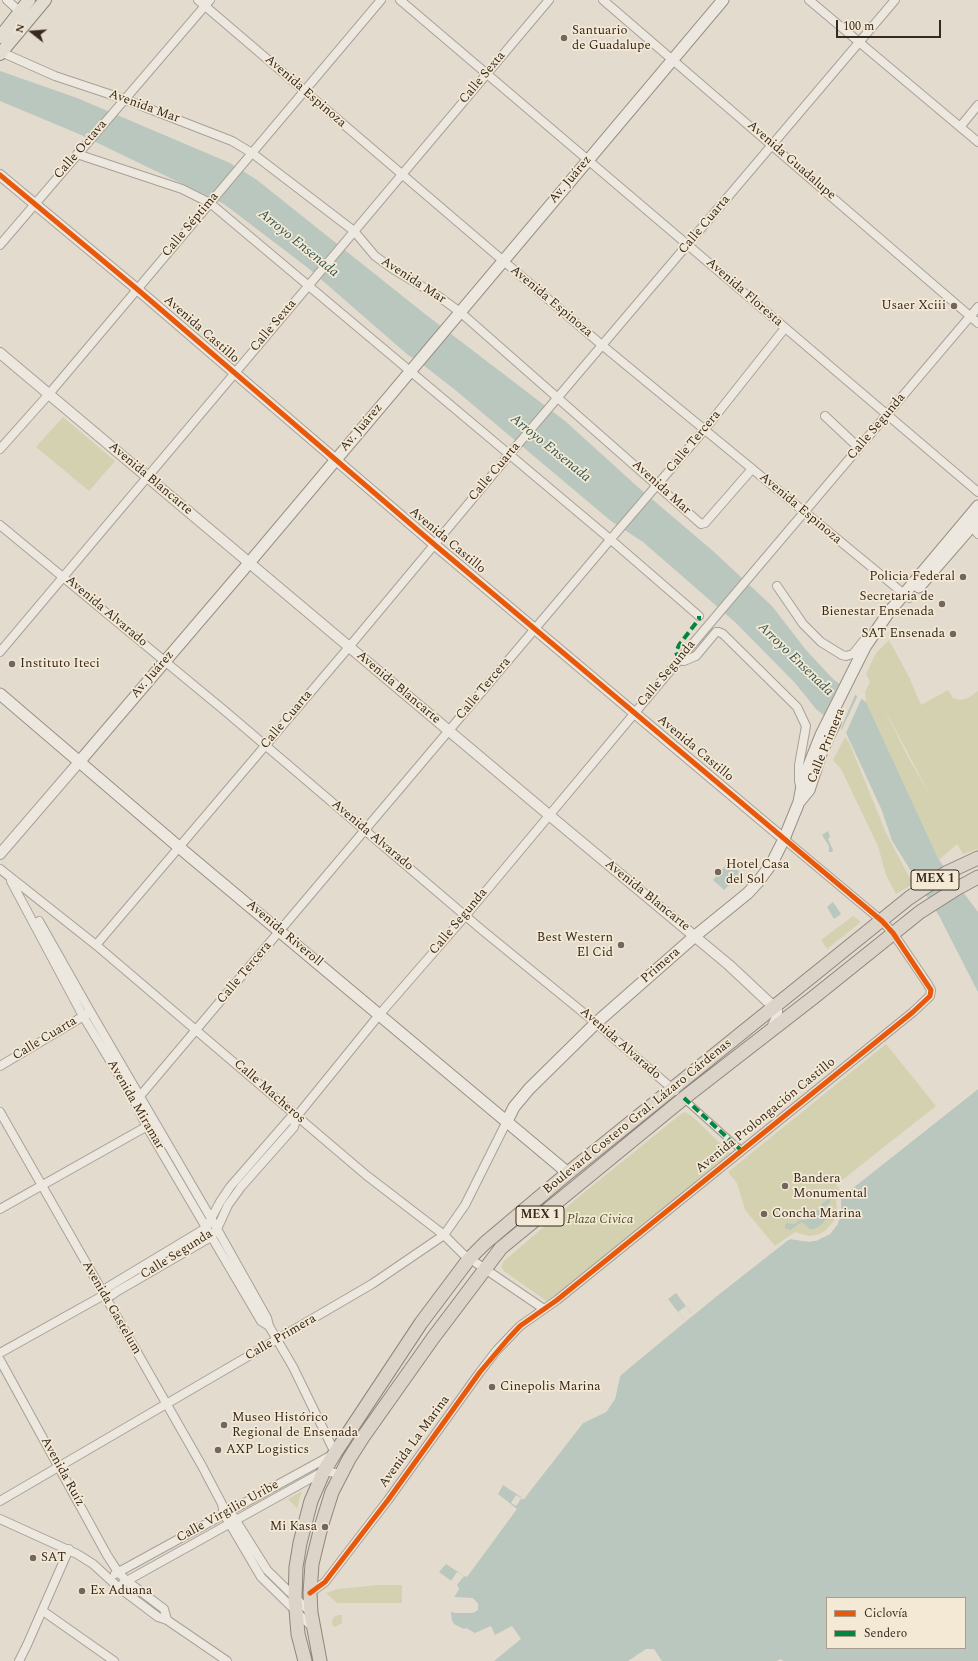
<!DOCTYPE html>
<html>
<head>
<meta charset="utf-8">
<style>
	body { margin:0 }
	#map { position:relative; width:978px; height:1661px; overflow:hidden; background:#e3dbce; font-family:Spectral,serif }
	canvas { display:block }
	.legend { position:absolute; left:826px; top:1597px; width:140px; height:52px; box-sizing:border-box; background:#f4e9d5; border:1px solid #a89c8c; margin:0; padding:5px 7px; list-style:none; font-size:12px; color:#37291f }
	.legend li { display:flex; align-items:center; gap:8px; height:20px }
	.legend b { width:20px; border:1px solid #a89c8c }
	.north { position:absolute; left:12px; top:12px; width:40px; height:40px; -webkit-text-stroke:3px #f4e9d5; paint-order:stroke; rotate:287deg; font-size:11px; font-weight:700; line-height:16px; text-align:center; color:#37291f }
	.north::after { content:''; display:block; margin:auto; width:14px; height:18px; background:#37291f; clip-path:polygon(50% 0,100% 100%,50% 72%,0 100%) }
	.scale { position:absolute; left:836px; top:20px; width:105px; height:18px; box-sizing:border-box; border:2px solid #37291f; border-top:0; padding-left:5px; font-size:12px; line-height:14px; white-space:nowrap; color:#37291f; -webkit-text-stroke:3px #f4e9d5; paint-order:stroke }
</style>
</head>
<body>
<div id="map">
<canvas width="978" height="1661"></canvas>
<ul class="legend">
<li><b style="height:5px;background:#e8590c"></b>Ciclovía</li>
<li><b style="height:5px;background:#00873e"></b>Sendero</li>
</ul>
<div class="north">N</div>
<div class="scale">100 m</div>
</div>
<script>
const context = document.querySelector('canvas').getContext('2d');
context.lineJoin = 'round';
function fillPath(path, color) { context.fillStyle = color; context.fill(path, 'evenodd'); }
const toPath = rows => new Path2D(rows.map(r => 'M' + r).join(''));
function strokePath(path, color, width, dash) { context.strokeStyle = color; context.lineWidth = width; context.lineCap = dash ? 'butt' : 'round'; context.setLineDash(dash || []); context.stroke(path); }
function label(font, color, halo, rows, align = 'center') {
  context.font = font + ' Spectral,serif'; context.lineWidth = 3.5; context.setLineDash([]); context.textBaseline = 'middle'; context.strokeStyle = halo; context.fillStyle = color; for (const [text, x, y, turn = 0] of rows) {
    context.save(); context.translate(x, y); context.rotate((+turn || 0) * Math.PI / 180); context.textAlign = isNaN(turn) ? turn : align; if (halo) context.strokeText(text, 0, 0); context.fillText(text, 0, 0); context.restore();
  }
}
fillPath(toPath([
	[63,417,115,461,89,491,36,447],
	[889,640,909,677,921,705,948,690,953,698,960,700,968,698,978,691,978,849,963,854,957,844,939,860,866,702,865,692,870,682,866,674,876,653],
	[883,706,931,797,908,757],
	[845,737,849,742,886,833,913,884,896,894,886,875,878,846,841,769,833,760],
	[853,916,861,922,827,949,821,940],
	[886,1044,936,1106,836,1185,843,1194,836,1200,837,1208,836,1216,833,1222,826,1230,820,1234,809,1236,795,1232,775,1246,745,1210,737,1183,728,1172],
	[685,1112,693,1117,730,1153,556,1298,550,1301,545,1300,504,1271,501,1267,504,1261,581,1195,681,1114],
	[302,1491,297,1508,288,1499],
	[377,1585,402,1585,402,1603,337,1603,326,1593,338,1589],
	[338,1615,342,1615,342,1623,335,1627,332,1625,332,1620,334,1617]
]), '#d4d1b1');
fillPath(toPath([
	[0,71,77,98,230,163,257,180,425,314,565,421,639,488,713,551,772,606,806,650,834,680,866,702,939,860,978,912,978,992,939,916,892,841,882,811,846,733,816,709,795,683,736,623,643,542,611,521,454,389,418,361,408,355,308,268,224,204,79,134,0,101],
	[828,831,830,837,828,839,833,850,832,852,829,852,829,846,822,835],
	[728,863,741,873,724,890,713,880],
	[833,902,841,914,834,919,827,907],
	[978,1089,978,1661,783,1661,781,1659,777,1661,662,1661,654,1649,646,1649,628,1661,494,1661,521,1639,512,1626,495,1635,491,1626,475,1633,466,1628,464,1629,454,1624,451,1619,452,1618,451,1615,451,1611,454,1613,472,1613,475,1612,478,1604,472,1598,455,1598,454,1597,459,1589,457,1585,439,1572,446,1564,464,1576,467,1577,495,1539,517,1509,498,1494,503,1485,524,1499,583,1423,606,1412,615,1399,620,1376,622,1374,685,1321,668,1299,676,1293,693,1315,788,1240,791,1239,810,1242,830,1234,837,1225,841,1212,841,1199,844,1195],
	[827,1598,965,1598,965,1648,827,1648],
	[831,1189,834,1190,835,1193,832,1196,829,1204,824,1207,829,1215,821,1225,814,1229,810,1229,802,1222,790,1230,785,1228,785,1225,787,1223,795,1224,799,1220,804,1220,809,1217,812,1213,821,1208,822,1204,828,1199,828,1192]
]), '#b9c7be');
fillPath(toPath([
	[840,682,856,693,840,730,823,717],
	[858,695,862,697,846,733,882,811,892,841,939,916,978,994,937,917,891,842,880,812,847,736,841,731],
	[978,1087,978,1089,844,1195,841,1199,840,1218,837,1225,830,1234,816,1241,804,1241,791,1239,788,1240,724,1290,622,1374,620,1376,615,1399,606,1412,583,1423,526,1496,524,1499,521,1499,516,1506,511,1503,516,1495,521,1498,525,1495,582,1421,599,1414,609,1405,615,1395,618,1375,682,1321,684,1319,678,1312,686,1306,691,1313,693,1312,788,1238,791,1237,804,1239,816,1239,829,1233,836,1224,838,1217,839,1198,842,1194],
	[457,1572,464,1576,457,1585,459,1589,454,1597,472,1598,475,1600,478,1604,478,1610,475,1612,454,1613,451,1611,472,1611,476,1609,475,1603,471,1600,455,1600,453,1598,457,1585,451,1581]
]), '#e3dbce');
const pedestrian = toPath([
	[684,1099,742,1151]
]);
const minor = toPath([
	[7,0,19,11],
	[198,0,603,346,909,598],
	[400,0,978,492],
	[603,0,978,323],
	[809,0,978,142],
	[1,52,55,76,124,99,232,141,252,153,354,231,375,256,393,269,438,296,460,312,701,524,705,523,752,469],
	[960,127,978,105],
	[77,154,182,189,210,203,610,539,699,616],
	[0,245,210,0],
	[825,416,859,448],
	[0,449,49,394,381,0],
	[0,525,225,711,482,930,596,1023,675,1091],
	[972,526,978,534],
	[777,586,803,624,821,642,842,655,846,656,853,654,865,639],
	[0,652,549,0],
	[679,660,684,661,696,656,716,632,719,632,723,634,797,707,806,726,799,765,799,781,800,785],
	[0,869,96,945,366,1175,444,1235,463,1254,544,1309],
	[11,881,83,1016,135,1102,147,1127,261,1321,269,1326],
	[39,921,90,1011,212,1220,267,1318,269,1326,293,1367,335,1453],
	[96,945,349,647,514,449,895,0],
	[0,1066,87,1014],
	[135,1102,615,534,705,429,785,328],
	[0,1112,202,1466,222,1504,224,1514,261,1577,312,1627],
	[0,1209,151,1124],
	[104,1295,108,1287,206,1228,220,1202,230,1187,290,1118,297,1116],
	[0,1353,104,1295,112,1295,116,1292,211,1237,217,1229,228,1205,241,1187,294,1127,297,1116,379,1015,466,915,684,654,978,307],
	[0,1360,107,1555,118,1572,127,1581,164,1609,167,1620],
	[0,1501,372,1284,444,1235,465,1205,507,1121],
	[233,1516,267,1570,311,1613],
	[0,1519,77,1554,93,1564,117,1586,158,1617,167,1620,227,1661],
	[115,1574,332,1455],
	[123,1583,324,1471,341,1474],
	[310,1593,325,1582,388,1500,480,1372,497,1350,520,1326,557,1300,913,1012,930,996,931,990,927,983,893,933,882,921,784,839],
	[43,1611,114,1661],
	[19,1661,27,1645,69,1549]
]);
const tertiary = toPath([
	[0,175,137,289,435,545,784,839],
	[0,353,549,815,729,965,777,1010,777,1017,771,1030],
	[0,854,80,761]
]);
const secondary = toPath([
	[919,587,978,519],
	[0,694,180,848,568,1173],
	[80,761,249,563,723,0],
	[800,801,809,790,822,751,835,723],
	[507,1121,514,1107,529,1089,596,1023,695,936,748,893,758,882,772,863,784,839,799,802,803,780,821,735,865,647,889,612,978,506]
]);
const primary = toPath([
	[0,37,29,0],
	[0,54,45,0]
]);
const trunk = toPath([
	[305,1661,298,1634,295,1598,296,1567,300,1543,311,1501,324,1471,335,1453,421,1323,469,1259,485,1243,568,1173,909,898,946,873,978,858],
	[320,1661,311,1613,310,1593,312,1564,321,1527,332,1492,349,1459,363,1437,433,1338,501,1248,684,1098,814,997,920,912,956,889,978,877]
]);
strokePath(pedestrian, '#a8a197', 8);
strokePath(minor, '#a8a197', 10);
strokePath(tertiary, '#a8a197', 12);
strokePath(secondary, '#989086', 13);
strokePath(primary, '#8e867e', 14);
strokePath(trunk, '#8e867e', 15);
strokePath(pedestrian, '#ece7df', 5.5);
strokePath(minor, '#ece7df', 8);
strokePath(tertiary, '#ece7df', 10);
strokePath(secondary, '#ece7df', 11);
strokePath(primary, '#e3dcd1', 12);
strokePath(trunk, '#dcd4c8', 13);
strokePath(toPath([
	[679,660,676,652,679,645,699,619,699,616],
	[684,1098,742,1151]
]), '#00873e', 4, [8, 4]);
strokePath(toPath([
	[0,175,137,289,435,545,882,921,893,933,931,990,930,996,913,1012,557,1300,520,1326,508,1339,480,1372,388,1500,325,1582,310,1593]
]), '#e8590c', 5);
for (const [x, y, r, color] of [
	[564,38,4,"#73675c"],
	[954,306,4,"#73675c"],
	[963,577,4,"#73675c"],
	[942,604,4,"#73675c"],
	[953,634,4,"#73675c"],
	[12,664,4,"#73675c"],
	[718,872,4,"#73675c"],
	[621,945,4,"#73675c"],
	[785,1186,4,"#73675c"],
	[764,1214,4,"#73675c"],
	[492,1387,4,"#73675c"],
	[224,1425,4,"#73675c"],
	[218,1450,4,"#73675c"],
	[325,1527,4,"#73675c"],
	[33,1558,4,"#73675c"],
	[82,1591,4,"#73675c"]
]) { const dot = new Path2D(); dot.arc(x, y, r, 0, 2 * Math.PI); context.fillStyle = color; context.fill(dot); strokePath(dot, '#f4e9d5', 1.5); }
for (const [x, y, w] of [
	[935,880,48],
	[540,1216,48]
]) { const box = new Path2D(); box.roundRect(x - w / 2, y - 10, w, 20, 3); context.fillStyle = '#f4e9d5'; context.fill(box); strokePath(box, '#37291f', 1); }
label('bold 12px', '#37291f', null, [
	["MEX 1",935,880],
	["MEX 1",540,1216]
]);
label('13px', '#37291f', '#f4e9d5', [
	["Santuario",572,31],
	["de Guadalupe",572,46],
	["Usaer Xciii",946,306,"right"],
	["Policia Federal",955,577,"right"],
	["Secretaria de",934,597,"right"],
	["Bienestar Ensenada",934,612,"right"],
	["SAT Ensenada",945,634,"right"],
	["Instituto Iteci",20,664],
	["Hotel Casa",726,865],
	["del Sol",726,880],
	["Best Western",613,938,"right"],
	["El Cid",613,953,"right"],
	["Bandera",793,1179],
	["Monumental",793,1194],
	["Concha Marina",772,1214],
	["Cinepolis Marina",500,1387],
	["Museo Histórico",232,1418],
	["Regional de Ensenada",232,1433],
	["AXP Logistics",226,1450],
	["Mi Kasa",317,1527,"right"],
	["SAT",41,1558],
	["Ex Aduana",90,1591]
], 'left');
label('13px', '#37291f', '#f4e9d5', [
	["Calle Sexta",483,78,-50],
	["Avenida Espinoza",305,92,41],
	["Avenida Mar",144,107,20],
	["Calle Octava",81,150,-49],
	["Avenida Guadalupe",791,161,41],
	["Av. Juárez",571,180,-50],
	["Calle Séptima",191,225,-50],
	["Calle Cuarta",705,225,-50],
	["Avenida Mar",413,281,33],
	["Avenida Floresta",744,293,41],
	["Avenida Espinoza",551,302,40],
	["Calle Sexta",274,326,-50],
	["Avenida Castillo",201,330,41],
	["Calle Segunda",877,427,-50],
	["Av. Juárez",362,428,-50],
	["Calle Tercera",694,442,-50],
	["Calle Cuarta",495,472,-50],
	["Avenida Blancarte",150,479,40],
	["Avenida Mar",661,488,42],
	["Avenida Espinoza",800,509,40],
	["Avenida Castillo",447,541,40],
	["Avenida Alvarado",106,612,40],
	["Calle Segunda",667,674,-50],
	["Av. Juárez",153,675,-49],
	["Avenida Blancarte",398,688,40],
	["Calle Tercera",484,689,-50],
	["Calle Cuarta",287,720,-50],
	["Calle Primera",827,746,-68],
	["Avenida Castillo",695,749,40],
	["Avenida Alvarado",372,836,40],
	["Avenida Blancarte",647,896,39],
	["Calle Segunda",459,922,-50],
	["Avenida Riveroll",284,934,40],
	["Primera",661,966,-41],
	["Calle Tercera",245,973,-50],
	["Calle Cuarta",45,1039,-31],
	["Avenida Alvarado",620,1044,41],
	["Calle Macheros",269,1092,41],
	["Avenida Miramar",135,1105,60],
	["Avenida Prolongación Castillo",766,1116,-39],
	["Boulevard Costero Gral. Lázaro Cárdenas",638,1117,-39],
	["Calle Segunda",177,1255,-32],
	["Avenida Gastelum",111,1308,60],
	["Calle Primera",281,1338,-30],
	["Avenida La Marina",415,1442,-54],
	["Avenida Ruíz",62,1472,61],
	["Calle Virgilio Uribe",228,1512,-29]
]);
label('italic 13px', '#4a5227', '#f4e9d5', [
	["Plaza Civica",600,1220]
]);
label('italic 14px', '#2f5651', '#f4e9d5', [
	["Arroyo Ensenada",298,244,39],
	["Arroyo Ensenada",550,449,39],
	["Arroyo Ensenada",795,660,44]
]);
</script>
</body>
</html>
